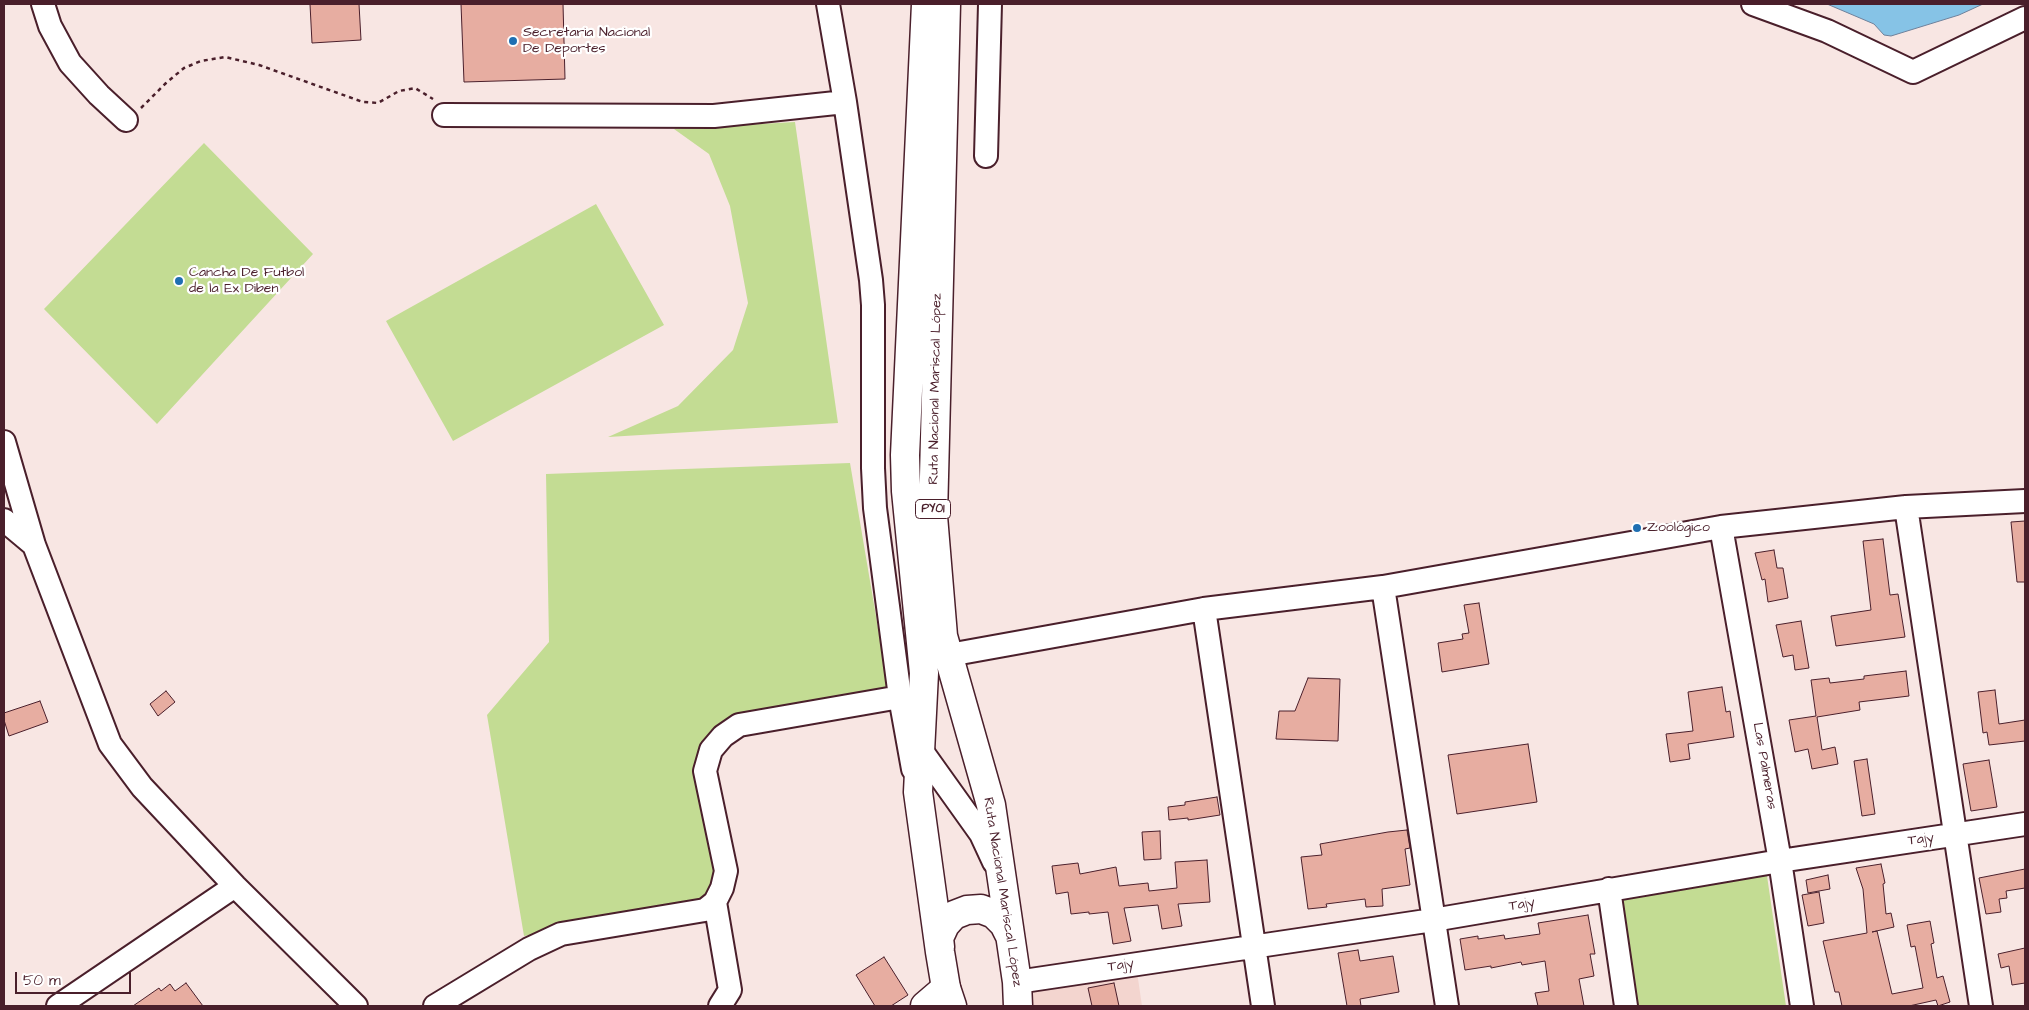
<!DOCTYPE html>
<html>
<head>
<meta charset="utf-8">
<style>
	body { margin:0 }
	#map { position:relative; width:2029px; height:1010px; overflow:hidden; background:#f8e6e3; font-family:"Architects Daughter",sans-serif }
	canvas { display:block }
	.frame { position:absolute; inset:0; border:5px solid #4a1f2b; pointer-events:none }
	.scale { position:absolute; left:15px; top:972px; width:116px; height:22px; box-sizing:border-box; border:2px solid #4a1f2b; border-top:0; padding-left:6px; font-size:15px; line-height:18px; white-space:nowrap; color:#4a1f2b; -webkit-text-stroke:4px #fff; paint-order:stroke }
</style>
</head>
<body>
<div id="map">
<canvas width="2029" height="1010"></canvas>
<div class="frame"></div>
<div class="scale">50 m</div>
</div>
<script>
const context = document.querySelector('canvas').getContext('2d');
context.lineJoin = 'round';
function fillPath(path, color) { context.fillStyle = color; context.fill(path, 'evenodd'); }
const toPath = rows => new Path2D(rows.map(r => 'M' + r).join(''));
function strokePath(path, color, width, dash) { context.strokeStyle = color; context.lineWidth = width; context.lineCap = dash ? 'butt' : 'round'; context.setLineDash(dash || []); context.stroke(path); }
function label(font, color, halo, rows, align = 'center') {
  context.font = font + ' "Architects Daughter",sans-serif'; context.lineWidth = 4.5; context.setLineDash([]); context.textBaseline = 'middle'; context.strokeStyle = halo; context.fillStyle = color; for (const [text, x, y, turn = 0] of rows) {
    context.save(); context.translate(x, y); context.rotate((+turn || 0) * Math.PI / 180); context.textAlign = isNaN(turn) ? turn : align; if (halo) context.strokeText(text, 0, 0); context.fillText(text, 0, 0); context.restore();
  }
}
fillPath(toPath([
	[1135,958,1142,1006,1032,1006,1027,982]
]), '#f3d5cf');
fillPath(toPath([
	[795,122,838,423,608,437,678,406,733,350,748,303,730,206,709,154,674,129],
	[204,143,313,254,157,424,44,309],
	[596,204,664,325,453,441,386,321],
	[850,463,889,693,727,721,709,735,696,765,716,885,695,907,524,936,487,715,549,642,546,474],
	[1766,869,1786,1006,1633,1006,1614,892]
]), '#c3dc93');
const water = toPath([
	[1827,4,1983,4,1959,15,1891,36,1884,35,1874,24,1827,4]
]);
fillPath(water, '#86c3e6');
strokePath(water, '#6e819b', 1);
const building = toPath([
	[310,4,359,4,361,40,312,43,310,4],
	[461,4,563,4,565,79,464,82,461,4],
	[2025,521,2025,582,2017,582,2011,522,2025,521],
	[1883,539,1890,595,1898,594,1905,637,1836,646,1831,616,1871,610,1863,541,1883,539],
	[1774,550,1777,568,1783,568,1788,598,1768,602,1765,579,1762,580,1755,553,1774,550],
	[1479,603,1489,664,1442,672,1438,643,1463,639,1462,634,1469,633,1464,605,1479,603],
	[1801,621,1809,668,1795,670,1793,655,1783,657,1776,625,1801,621],
	[1906,671,1909,696,1859,702,1860,710,1817,717,1822,750,1835,747,1838,764,1812,769,1808,749,1795,752,1789,720,1816,716,1811,680,1829,678,1830,683,1864,679,1864,676,1906,671],
	[1308,678,1340,679,1338,741,1276,739,1279,711,1295,711,1308,678],
	[1722,687,1726,712,1730,711,1734,737,1688,744,1690,759,1670,762,1666,734,1693,731,1688,692,1722,687],
	[1995,690,1999,724,2025,720,2025,741,1989,745,1987,732,1983,733,1978,692,1995,690],
	[166,691,175,702,158,716,150,704,166,691],
	[40,701,48,722,9,736,4,720,4,713,40,701],
	[1528,744,1537,802,1457,814,1448,755,1528,744],
	[1867,759,1875,814,1862,816,1854,761,1867,759],
	[1989,760,1997,807,1971,811,1963,764,1989,760],
	[1217,797,1220,815,1188,820,1188,818,1169,820,1168,807,1185,805,1185,802,1217,797],
	[1407,830,1410,848,1405,849,1410,885,1382,889,1383,906,1366,907,1365,899,1326,904,1327,907,1308,909,1301,857,1322,855,1320,844,1388,832,1407,830],
	[1160,831,1161,859,1144,860,1142,832,1160,831],
	[1207,860,1210,902,1178,904,1182,926,1162,929,1158,905,1124,908,1131,941,1113,944,1108,912,1089,914,1089,912,1071,914,1068,892,1056,894,1052,866,1078,863,1080,874,1116,867,1119,886,1148,883,1149,891,1177,888,1175,862,1207,860],
	[1881,864,1885,883,1883,884,1886,914,1891,913,1894,927,1872,932,1877,931,1892,994,1923,988,1915,946,1911,947,1907,925,1930,921,1934,943,1931,944,1937,978,1943,976,1950,1002,1938,1006,1936,1000,1909,1006,1842,1006,1839,992,1835,992,1823,941,1867,933,1863,889,1856,868,1881,864],
	[2025,869,2025,888,2006,891,2007,898,1999,899,2001,912,1986,914,1979,878,2025,869],
	[1828,875,1830,889,1808,893,1806,880,1828,875],
	[1819,892,1824,923,1808,926,1802,895,1819,892],
	[1588,915,1595,954,1590,954,1594,976,1579,979,1584,1006,1538,1006,1535,993,1549,991,1545,961,1522,965,1521,962,1491,968,1491,966,1465,970,1460,939,1478,936,1478,939,1504,935,1505,939,1540,934,1538,923,1588,915],
	[2025,948,2025,983,2012,985,2009,966,2001,968,1998,954,2025,948],
	[1358,950,1360,961,1393,956,1399,992,1360,999,1361,1006,1347,1006,1338,953,1358,950],
	[884,957,908,995,891,1006,875,1006,856,975,884,957],
	[186,983,203,1006,133,1006,159,988,161,991,170,984,175,991,186,983],
	[1114,983,1119,1006,1092,1006,1088,988,1114,983]
]);
fillPath(building, '#e7ada1');
strokePath(building, '#4a1f2b', 1);
const minor = toPath([
	[43,4,50,26,70,63,99,95,126,120],
	[828,4,845,102,871,280,873,305,873,468,875,508,900,697,913,769],
	[1753,4,1827,31,1913,72,2025,18],
	[444,115,714,116,845,102],
	[986,156,990,4],
	[4,442,34,545,110,744,142,787,235,886,356,1006],
	[1906,507,1981,1006],
	[4,520,34,545],
	[1721,527,1780,861,1802,1006],
	[1383,587,1447,1006],
	[1204,609,1263,1006],
	[949,655,1204,609,1383,587,1721,527,1906,507,2025,501],
	[916,743,981,834,994,862],
	[1609,889,1626,1006],
	[715,902,730,990,720,1006],
	[1017,982,1433,920,1780,861,2025,824],
	[58,1006,235,886],
	[435,1006,529,949,561,934,705,910,715,902,722,888,726,871,705,771,711,750,723,736,739,725,900,697]
]);
const major = toPath([
	[925,1006,946,988]
]);
const highway = toPath([
	[926,4,905,455,906,491,924,673,918,792,940,952,946,988,952,1006],
	[946,4,933,516,943,636,991,805,1017,982,1018,1006],
	[940,947,939,938,945,925,954,915,967,910,981,909,994,914,1004,924,1010,936]
]);
strokePath(minor, '#4a1f2b', 26);
strokePath(major, '#4a1f2b', 31);
strokePath(highway, '#4a1f2b', 31);
strokePath(toPath([
	[141,108,166,83,184,68,201,61,225,57,259,65,363,102,378,103,399,91,415,88,433,99]
]), '#4a1f2b', 2.5, [4, 4]);
strokePath(minor, '#fff', 22);
strokePath(major, '#fff', 28);
strokePath(highway, '#fff', 28);
for (const [x, y, r, color] of [
	[513,41,5,"#1f6fb2"],
	[179,281,5,"#1f6fb2"],
	[1637,528,5,"#1f6fb2"]
]) { const dot = new Path2D(); dot.arc(x, y, r, 0, 2 * Math.PI); context.fillStyle = color; context.fill(dot); strokePath(dot, '#fff', 2); }
for (const [x, y, w] of [
	[933,509,35]
]) { const box = new Path2D(); box.roundRect(x - w / 2, y - 9.5, w, 19, 4); context.fillStyle = '#fff'; context.fill(box); strokePath(box, '#4a1f2b', 1); }
label('bold 12px', '#4a1f2b', null, [
	["PY01",933,509]
]);
label('14px', '#4a1f2b', '#fff', [
	["Secretaria Nacional",523,33],
	["De Deportes",523,49],
	["Cancha De Futbol",189,273],
	["de la Ex Diben",189,289],
	["Zoológico",1647,528]
], 'left');
label('14px', '#4a1f2b', '#fff', [
	["Ruta Nacional Mariscal López",936,389,-89],
	["Las Palmeras",1764,766,80],
	["Tajy",1921,840,-8],
	["Ruta Nacional Mariscal López",1002,892,81],
	["Tajy",1522,905,-10],
	["Tajy",1121,966,-9]
]);
</script>
</body>
</html>
